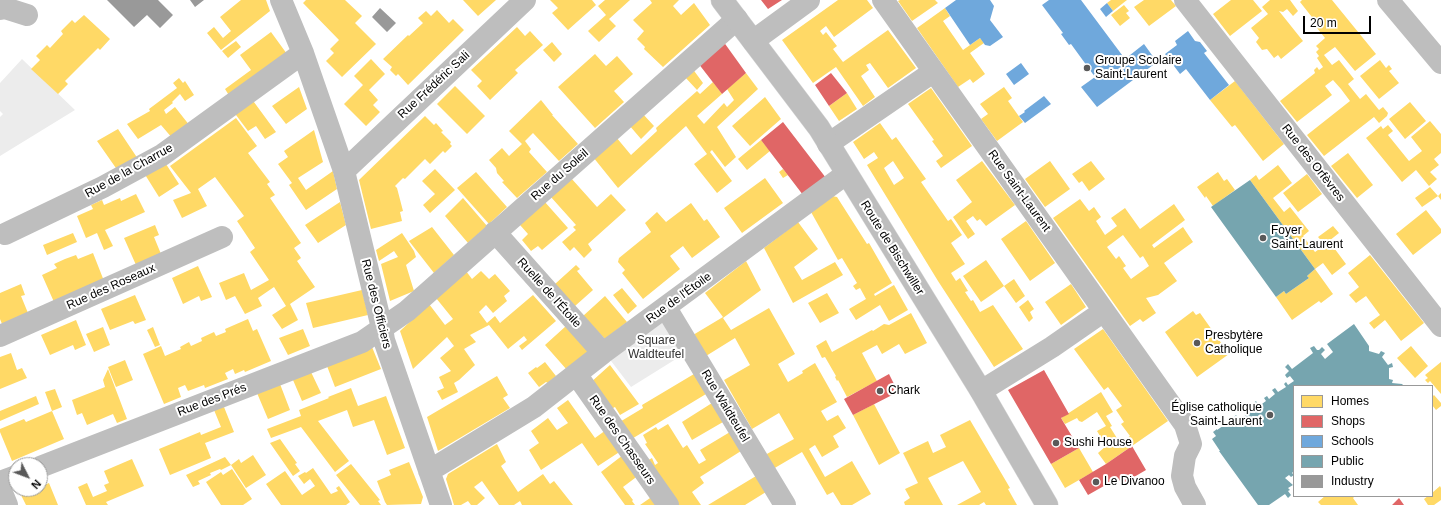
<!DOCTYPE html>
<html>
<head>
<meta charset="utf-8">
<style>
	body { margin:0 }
	#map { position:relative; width:1441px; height:505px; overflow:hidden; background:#fff; font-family:Arial,sans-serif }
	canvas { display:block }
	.legend { position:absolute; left:1293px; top:385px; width:140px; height:112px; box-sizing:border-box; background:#fff; border:1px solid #999; margin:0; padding:5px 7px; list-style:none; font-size:12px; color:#000 }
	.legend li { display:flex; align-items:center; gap:8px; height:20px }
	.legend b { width:20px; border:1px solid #999 }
	.north { position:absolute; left:8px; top:457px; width:40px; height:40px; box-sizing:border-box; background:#fff; border:1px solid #999; border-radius:50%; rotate:132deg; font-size:11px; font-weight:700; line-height:16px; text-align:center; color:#000 }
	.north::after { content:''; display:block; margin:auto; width:14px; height:18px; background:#595959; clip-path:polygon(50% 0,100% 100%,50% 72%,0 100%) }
	.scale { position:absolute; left:1303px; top:16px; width:68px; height:18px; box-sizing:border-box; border:2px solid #000; border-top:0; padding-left:5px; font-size:12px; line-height:14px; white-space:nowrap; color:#000; -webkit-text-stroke:3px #fff; paint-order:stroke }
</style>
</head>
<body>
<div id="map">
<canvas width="1441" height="505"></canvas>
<ul class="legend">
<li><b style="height:11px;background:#ffd966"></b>Homes</li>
<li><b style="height:11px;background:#e06666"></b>Shops</li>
<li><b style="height:11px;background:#6fa8dc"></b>Schools</li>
<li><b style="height:11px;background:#76a5af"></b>Public</li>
<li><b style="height:11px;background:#999"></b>Industry</li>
</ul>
<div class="north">N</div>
<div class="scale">20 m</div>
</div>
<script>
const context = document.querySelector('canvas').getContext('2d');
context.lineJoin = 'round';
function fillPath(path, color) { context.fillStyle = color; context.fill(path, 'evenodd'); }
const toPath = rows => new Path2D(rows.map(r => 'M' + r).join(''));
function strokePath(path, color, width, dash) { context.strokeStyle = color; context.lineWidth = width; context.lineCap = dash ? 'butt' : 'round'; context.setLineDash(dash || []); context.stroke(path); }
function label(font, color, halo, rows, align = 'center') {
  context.font = font + ' Arial,sans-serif'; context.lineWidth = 4; context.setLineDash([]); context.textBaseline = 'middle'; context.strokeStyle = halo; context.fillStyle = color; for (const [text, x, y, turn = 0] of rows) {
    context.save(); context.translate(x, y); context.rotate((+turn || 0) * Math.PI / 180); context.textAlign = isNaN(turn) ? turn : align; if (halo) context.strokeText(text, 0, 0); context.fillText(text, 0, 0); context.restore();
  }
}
fillPath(toPath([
	[22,59,75,110,0,156,0,117,3,114,0,111,0,83],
	[663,318,684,354,631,387,608,357]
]), '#ececec');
fillPath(toPath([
	[241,0,266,0,270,11,221,50,207,33,214,27,223,38,231,31,220,17],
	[306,0,345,0,362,16,355,23,376,44,342,77,326,61,334,53,330,49,339,40,303,3],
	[463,0,496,0,478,16],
	[550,0,592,0,596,5,568,30,552,13,558,8],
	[605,0,630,0,609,19,616,26,599,42,588,31,606,15,598,6],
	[650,0,679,0,673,6,681,15,694,3,710,25,663,67,644,49,645,47,637,39,644,31,633,20,652,3],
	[838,0,867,0,873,8,834,37,826,26,820,31,823,35,826,32,837,46,833,49,843,62,888,30,916,68,888,88,870,63,866,65,869,70,861,76,875,97,863,106,836,67,813,83,782,40],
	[900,0,935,0,938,3,912,21,898,1],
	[1111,0,1127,0,1113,11,1107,3],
	[1144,0,1171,0,1176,6,1149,26,1134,7],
	[1231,0,1253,0,1262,11,1230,36,1213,14],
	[1270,0,1290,0,1298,11,1293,16,1287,9,1283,12,1279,11,1303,41,1281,59,1278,55,1274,58,1267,49,1262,50,1256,42,1259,38,1251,28,1268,14,1262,7],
	[1302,0,1332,0,1376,54,1355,71,1335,47,1324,55,1332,65,1339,60,1354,79,1348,84,1360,99,1366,94,1379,110,1383,107,1388,113,1387,116,1379,123,1374,117,1324,156,1307,135,1350,101,1341,89,1333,80,1325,86,1332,95,1297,122,1280,101,1315,73,1314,70,1317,67,1319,70,1323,67,1317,58,1319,56,1316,52,1319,49,1316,46,1325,38,1317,28,1319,26,1300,2],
	[1124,5,1129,11,1126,13,1130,18,1120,26,1111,15],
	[945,8,950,16,943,21,963,50,980,38,984,43,970,53,985,74,973,83,970,79,958,87,917,28],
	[437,10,449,23,453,19,464,30,408,85,398,74,396,76,390,70,392,67,383,59,408,35,409,36,423,23,418,18,426,11,431,16],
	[84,15,110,39,100,50,98,48,65,81,68,84,58,94,31,69,40,60,36,56,47,45,50,48,63,34,61,31,72,20,75,23],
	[517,27,525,36,530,31,543,45,515,70,518,73,490,100,477,86,482,81,471,70],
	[271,32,287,54,230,97,225,89,251,70,240,55],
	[236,41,241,47,228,58,222,51],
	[552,42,562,54,554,62,543,50],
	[595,54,606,66,617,56,633,74,614,91,624,102,595,128,558,87],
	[371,59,385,74,369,90,378,100,373,105,380,112,366,126,344,104,363,85,354,76],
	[1380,60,1386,68,1389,65,1392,69,1389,71,1399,83,1379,99,1360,76],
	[692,68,703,83,697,90,684,76],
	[746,73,758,89,717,127,736,157,725,167,712,150,710,152,732,181,717,193,694,164,707,154,686,126,618,188,593,157,616,137,631,155,657,131,656,128,679,107,697,91,700,94,713,82,722,94,697,116,704,124,724,103,727,107,734,100,727,89],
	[179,78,183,83,185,81,194,95,185,101,180,94,172,102,173,103,164,110,166,114,175,107,190,126,173,139,161,125,138,139,127,124,150,111,149,109,177,88,173,83],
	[1235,81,1284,144,1263,161,1235,125,1232,127,1210,100],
	[455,86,485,116,467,134,437,104],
	[299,87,307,109,286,124,272,106],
	[1004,87,1012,98,1008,101,1023,122,997,141,981,119,988,114,980,104],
	[931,88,972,146,941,168,936,161,943,156,932,141,934,140,908,104],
	[847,93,857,109,839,121,829,106],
	[765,97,781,119,750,146,732,126],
	[251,98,276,132,265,139,256,126,248,131,233,111],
	[541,100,553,115,552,115,578,144,559,161,533,133,525,141,531,149,529,152,547,172,517,198,502,182,504,181,497,173,496,168,489,160,502,148,509,156,522,144,509,131],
	[1410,102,1426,121,1405,139,1389,119],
	[642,113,654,126,641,139,629,125],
	[425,116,434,125,436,123,443,131,441,132,451,142,450,144,452,146,445,153,443,151,430,164,425,159,405,179,403,178,395,186,397,188,403,211,400,212,402,221,371,229,359,180],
	[236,118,257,146,248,153,270,182,267,184,275,195,270,198,301,243,294,248,301,258,297,261,315,287,290,304,298,320,282,329,272,315,286,306,274,287,258,298,262,306,245,314,235,296,226,300,219,283,244,273,251,290,269,280,250,252,255,248,237,221,244,216,215,177,198,189,207,206,182,218,173,200,191,193,170,166],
	[1430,121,1441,134,1441,153,1434,159,1439,165,1430,172,1437,179,1429,186,1416,170,1402,182,1366,138,1381,126,1383,129,1388,125,1393,131,1388,135,1409,161,1422,151,1411,137],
	[880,123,892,140,896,137,926,179,921,182,948,221,951,219,962,235,951,243,965,264,951,273,956,281,960,278,968,291,965,292,971,301,973,300,980,312,993,305,1023,349,994,367,938,281,867,165,878,158,874,152,864,159,853,142],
	[893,161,904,178,894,185,884,168],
	[118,129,138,159,118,171,97,141],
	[314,130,323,162,298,178,306,190,333,171,337,189,306,210,289,185,292,183,278,164,288,157,284,151],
	[761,140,770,151,747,170,738,159],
	[1348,153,1373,185,1357,198,1331,166],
	[164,161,179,184,159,197,144,173],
	[982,161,1015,205,986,226,980,219,977,221,973,216,966,221,975,234,968,239,953,217,972,202,956,180],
	[1050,161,1070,189,1045,207,1025,179],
	[1091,161,1105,179,1089,191,1082,181,1079,183,1072,174],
	[1278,165,1292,183,1273,198,1284,212,1290,207,1309,231,1303,236,1315,252,1325,245,1318,237,1333,226,1339,233,1329,241,1346,264,1332,275,1323,263,1315,269,1333,294,1321,303,1319,301,1292,320,1276,297,1284,291,1286,294,1309,278,1307,276,1315,269,1250,180,1256,175,1259,180],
	[435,169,455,190,430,213,423,205,435,194,422,181],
	[783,169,788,175,783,178,779,172],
	[476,172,507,207,489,224,457,188],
	[1218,172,1224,181,1227,179,1235,190,1213,206,1206,196,1205,198,1197,187],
	[1307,174,1322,194,1298,212,1283,193],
	[571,178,597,207,611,194,626,210,588,244,592,250,584,258,574,247,570,251,562,242,576,230,573,227,576,225,550,196],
	[765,178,783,203,742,233,724,208],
	[1430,187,1438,196,1441,193,1441,200,1438,196,1422,207,1415,198],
	[136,194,145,212,105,230,113,246,104,250,97,233,86,238,77,216,93,209,91,205,102,200,104,205,120,198,121,201],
	[832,196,837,197,867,244,869,243,892,283,874,294,875,296,894,285,908,310,889,321,880,305,856,320,849,309,866,299,860,288,856,290,853,286,857,283,842,258,838,260,811,212],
	[463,198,487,226,468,243,445,216],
	[1080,199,1089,211,1094,207,1101,217,1096,221,1105,235,1117,226,1111,218,1125,208,1140,229,1174,204,1185,220,1152,245,1154,248,1183,227,1193,242,1164,263,1177,281,1158,295,1146,298,1156,313,1143,322,1140,319,1130,326,1053,218],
	[1123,235,1140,258,1143,256,1149,266,1131,279,1123,268,1126,266,1119,256,1116,259,1107,247],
	[544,201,568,228,542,250,538,246,531,251,522,240,528,234,520,225],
	[340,202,346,225,318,243,305,225],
	[691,203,704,221,707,219,720,237,692,258,683,246,670,256,680,269,643,299,622,273,625,270,618,262,619,258,651,232,645,223,657,212,666,222],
	[1426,210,1441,229,1441,233,1413,255,1396,234],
	[1026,221,1055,263,1030,281,1001,239],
	[798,222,818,249,794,267,802,280,835,262,843,275,793,303,764,248],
	[155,225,159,235,154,237,161,254,136,265,124,238],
	[432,227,454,255,434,273,409,241],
	[73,233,77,242,47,255,43,245],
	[402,233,414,251,416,257,406,265,414,291,390,301,381,264,398,257,394,251,379,261,376,250],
	[93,253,104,281,54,302,42,275,57,268,54,264,65,259,76,255,78,259],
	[1370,255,1424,323,1401,341,1385,320,1374,329,1369,323,1380,315,1366,296,1356,303,1349,295,1359,287,1348,273],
	[986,260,1004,286,981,302,963,276],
	[746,261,761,290,723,318,731,330,769,308,795,354,778,364,788,382,803,373,802,371,815,363,837,402,821,411,827,421,838,415,846,428,833,436,839,447,822,457,815,445,809,449,825,477,852,461,871,494,852,505,841,505,833,492,827,495,802,452,773,469,765,455,794,439,779,413,752,429,724,380,750,365,735,338,706,356,693,335,723,317,705,293],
	[576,265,580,269,577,271,593,290,575,306,555,284],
	[198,266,212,297,201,301,199,296,183,304,172,278],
	[466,271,472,279,481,271,489,279,495,274,510,291,504,296,507,301,493,313,486,305,479,312,487,323,495,316,500,323,533,295,556,321,522,350,519,346,527,340,524,336,508,349,489,325,470,335,476,342,464,349,475,365,459,380,454,383,458,392,442,400,437,391,444,388,439,377,451,371,440,358,454,346,447,337,413,369,400,331,429,304,445,325,453,319,436,298],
	[1014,279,1025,296,1016,303,1004,286],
	[21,284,25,295,21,296,28,313,2,324,0,319,0,293],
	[1071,284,1086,307,1061,325,1045,302],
	[622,288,637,306,628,314,613,295],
	[362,290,368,315,313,328,306,303],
	[827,293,839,313,820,323,808,303],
	[135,295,146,320,135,324,133,321,110,330,101,309],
	[605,296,627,322,605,339,583,316],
	[1028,300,1034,309,1030,312,1033,318,1029,322,1019,307],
	[1193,311,1196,315,1200,313,1229,354,1197,377,1165,332],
	[911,313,927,343,905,354,899,344,882,354,877,345,862,353,877,381,847,397,838,380,837,381,835,377,836,376,825,357,822,358,816,346,826,340,832,352,872,330,873,331,884,324,889,325],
	[248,319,253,331,257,329,271,361,245,372,244,370,235,374,233,369,225,373,228,379,205,388,204,385,188,391,185,385,178,388,181,397,164,404,143,354,161,346,165,356,181,349,180,347,189,342,191,346,202,341,201,338,214,332,216,336,226,332,225,329],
	[76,320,86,345,75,350,73,345,50,355,41,335],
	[566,326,589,352,567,370,545,345],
	[103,327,110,345,94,352,86,334],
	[153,327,160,345,155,347,147,330],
	[303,329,310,346,288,355,279,338],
	[1103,329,1168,421,1106,464,1098,453,1106,446,1097,431,1106,426,1097,412,1082,422,1079,421,1077,418,1065,424,1061,418,1101,392,1113,412,1106,416,1112,426,1110,427,1120,443,1130,436,1121,424,1124,422,1116,410,1122,406,1108,387,1104,390,1074,349],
	[1411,346,1428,366,1415,378,1397,358],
	[372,347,381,369,335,387,327,366],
	[11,353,17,370,22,368,27,378,0,389,0,357],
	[125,360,133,380,116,387,108,367],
	[545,362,556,376,548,383,546,382,539,387,528,373,536,367,537,368],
	[1441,362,1441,394,1430,381,1428,383,1425,380,1428,378,1425,375],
	[610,365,639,404,620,415,615,407,609,410,590,383],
	[108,369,127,419,117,423,113,414,87,425,82,413,77,415,72,400,105,387,103,380],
	[311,372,321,393,302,401,293,380],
	[694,374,706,394,630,440,618,423,643,408,642,405],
	[497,376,508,395,503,398,510,408,438,451,427,417],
	[280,384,290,410,268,419,257,393],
	[351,388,358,406,386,396,405,448,387,455,374,420,353,427,347,410,318,421,349,461,335,472,301,427,271,438,267,429,301,416,299,410,329,398,328,397],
	[55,389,62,407,52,411,45,392],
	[1434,395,1441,403,1441,406,1436,410,1432,405,1432,397],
	[36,396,39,404,0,421,0,411],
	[568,400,595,438,606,430,621,451,598,466,582,443,541,470,529,450,539,443,531,431,548,418,557,430,568,423,557,408],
	[712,403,723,422,692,440,682,422],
	[874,404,900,453,879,465,853,415],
	[224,407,234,432,205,443,211,458,170,475,159,449,200,432,201,435,221,427,214,410],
	[52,411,64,439,12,461,0,432,0,429,24,419,26,422],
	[970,420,1010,488,1008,489,1017,505,986,505,984,502,979,505,957,505,981,492,963,461,928,478,943,505,905,505,904,502,910,498,905,489,918,483,903,453,928,441,933,453,946,447,940,435],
	[668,424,683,448,687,445,699,464,706,460,700,450,730,432,741,451,700,477,704,483,692,492,701,505,676,505,645,462,652,458,655,465,658,463,645,444,647,443,643,435,656,427,658,430],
	[280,439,297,463,295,464,300,471,293,476,270,443],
	[497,444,506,462,501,466,518,492,543,474,550,484,554,481,573,505,522,505,520,501,514,505,499,505,482,481,474,487,485,498,477,505,471,505,468,501,461,505,454,505,446,479,448,474],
	[1079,448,1093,472,1065,488,1051,464],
	[253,455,266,475,246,488,231,465,221,470,220,469,210,473,211,475,198,481,200,484,193,487,186,475,225,457,231,465,239,459,241,463],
	[623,455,639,475,623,487,633,500,632,501,635,505,625,505,601,472],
	[132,459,144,486,106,502,108,505,86,505,78,487,87,483,93,497,107,491,104,485,109,483,104,471],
	[409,462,423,497,421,504,387,505,385,502,377,481,391,475,389,470],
	[351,464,380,500,378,501,381,505,360,505,336,475],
	[313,468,331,494,338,491,336,488,339,486,350,502,346,505,281,505,266,484,285,471,302,495,315,486,310,479,304,484,298,476,305,472,306,473],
	[232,469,252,499,243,505,221,505,206,482,221,472,223,475],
	[756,476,766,492,745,505,708,505],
	[49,483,58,505,26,505,21,495,36,489,40,489,40,487],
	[1440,486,1441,488,1441,500,1434,505,1428,505,1424,499,1428,496,1432,496,1432,493],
	[653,496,659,505,640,505],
	[1325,496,1355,496,1353,498,1358,505,1321,505,1318,502]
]), '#ffd966');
fillPath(toPath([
	[761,0,782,0,768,9],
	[723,41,746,73,722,94,698,63],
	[831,73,847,93,829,106,815,85],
	[783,122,826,178,803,195,761,140],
	[1044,370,1069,414,1061,418,1079,448,1051,464,1008,390],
	[889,374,898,392,853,415,844,399],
	[1132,446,1146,470,1122,484,1118,478,1088,495,1079,480,1106,464],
	[1399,498,1404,505,1392,505]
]), '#e06666');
fillPath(toPath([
	[956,0,990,0,994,6,990,20,1003,37,990,46,985,45,980,38,970,45,945,8],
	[1049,0,1081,0,1125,59,1144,44,1157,62,1097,107,1081,87,1095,77,1071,44,1069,45,1061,34,1063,33,1042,5],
	[1107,3,1113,11,1106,17,1100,9],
	[1188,31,1195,41,1200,42,1207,51,1204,53,1229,85,1210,100,1186,69,1180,74,1165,54,1177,45,1175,41],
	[1021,63,1029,74,1014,85,1006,74],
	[1044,96,1051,104,1025,123,1019,116,1025,112,1024,111]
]), '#6fa8dc');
fillPath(toPath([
	[1250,180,1315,269,1307,276,1309,278,1286,294,1284,291,1276,297,1211,207],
	[1354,324,1369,346,1369,351,1379,354,1381,351,1385,353,1382,357,1388,365,1392,363,1393,367,1389,368,1389,379,1393,380,1392,383,1402,384,1404,386,1294,386,1294,471,1292,473,1294,475,1291,477,1289,475,1285,478,1293,485,1288,488,1290,490,1288,491,1291,495,1288,498,1285,494,1269,505,1258,505,1219,451,1220,451,1212,439,1216,436,1213,432,1217,429,1217,430,1233,419,1233,418,1236,415,1239,420,1246,415,1244,412,1247,410,1249,413,1256,408,1252,404,1256,401,1259,406,1266,401,1264,398,1267,396,1269,399,1275,394,1272,390,1275,388,1278,392,1286,387,1284,384,1286,382,1288,385,1294,381,1290,376,1287,378,1285,375,1289,371,1285,367,1288,364,1292,369,1313,353,1310,348,1314,346,1317,350,1319,350,1322,347,1325,350,1321,354,1325,359,1333,352,1327,344]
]), '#76a5af');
fillPath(toPath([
	[107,0,158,0,173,15,160,28,147,15,134,27],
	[190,0,204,0,195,7],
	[380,8,396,23,387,32,372,17]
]), '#999');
const major = toPath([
	[722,0,819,128,981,391,1047,505]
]);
strokePath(major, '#dbdbdb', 23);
strokePath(toPath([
	[281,0,303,53,344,171,382,328,384,340,441,505],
	[883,0,1185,425,1191,444,1185,456,1182,476,1185,487,1195,505],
	[1185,0,1441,326],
	[1388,0,1441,63],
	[0,9,2,7,27,15],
	[753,41,809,0],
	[828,144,933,72],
	[344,171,525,0],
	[495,232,603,353],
	[5,234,103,187,162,155,303,53],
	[666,308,785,505],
	[0,336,222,237],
	[576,374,668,505],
	[981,391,1052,347,1104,311],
	[40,467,362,342,407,311,737,19],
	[429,471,534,407,603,353,846,174],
	[0,482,16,476],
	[0,488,7,505]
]), '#bebebe', 22);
strokePath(major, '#bebebe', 22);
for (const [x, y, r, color] of [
	[1087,68,4,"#595959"],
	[1263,238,4,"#595959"],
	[1197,343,4,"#595959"],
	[880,391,4,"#595959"],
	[1270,415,4,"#595959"],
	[1056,443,4,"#595959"],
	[1096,482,4,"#595959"]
]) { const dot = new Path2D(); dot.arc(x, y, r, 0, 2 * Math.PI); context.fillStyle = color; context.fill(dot); strokePath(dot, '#fff', 1.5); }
label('12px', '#000', '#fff', [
	["Groupe Scolaire",1095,61],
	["Saint-Laurent",1095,75],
	["Foyer",1271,231],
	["Saint-Laurent",1271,245],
	["Presbytère",1205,336],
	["Catholique",1205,350],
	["Chark",888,391],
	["Église catholique",1262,408,"right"],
	["Saint-Laurent",1262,422,"right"],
	["Sushi House",1064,443],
	["Le Divanoo",1104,482]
], 'left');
label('12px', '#000', '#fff', [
	["Rue Frédéric Sali",434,85,-43],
	["Rue des Orfèvres",1313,163,52],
	["Rue de la Charrue",129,171,-29],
	["Rue du Soleil",560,175,-41],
	["Rue Saint-Laurent",1019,191,54],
	["Route de Bischwiller",892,248,58],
	["Rue des Roseaux",111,287,-24],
	["Ruelle de l'Étoile",549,293,48],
	["Rue de l'Étoile",679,298,-36],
	["Rue des Officiers",376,304,76],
	["Rue des Prés",212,400,-21],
	["Rue Waldteufel",725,406,59],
	["Rue des Chasseurs",622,440,55]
]);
label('12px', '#333', '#fff', [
	["Square",656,341],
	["Waldteufel",656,355]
]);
</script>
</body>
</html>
